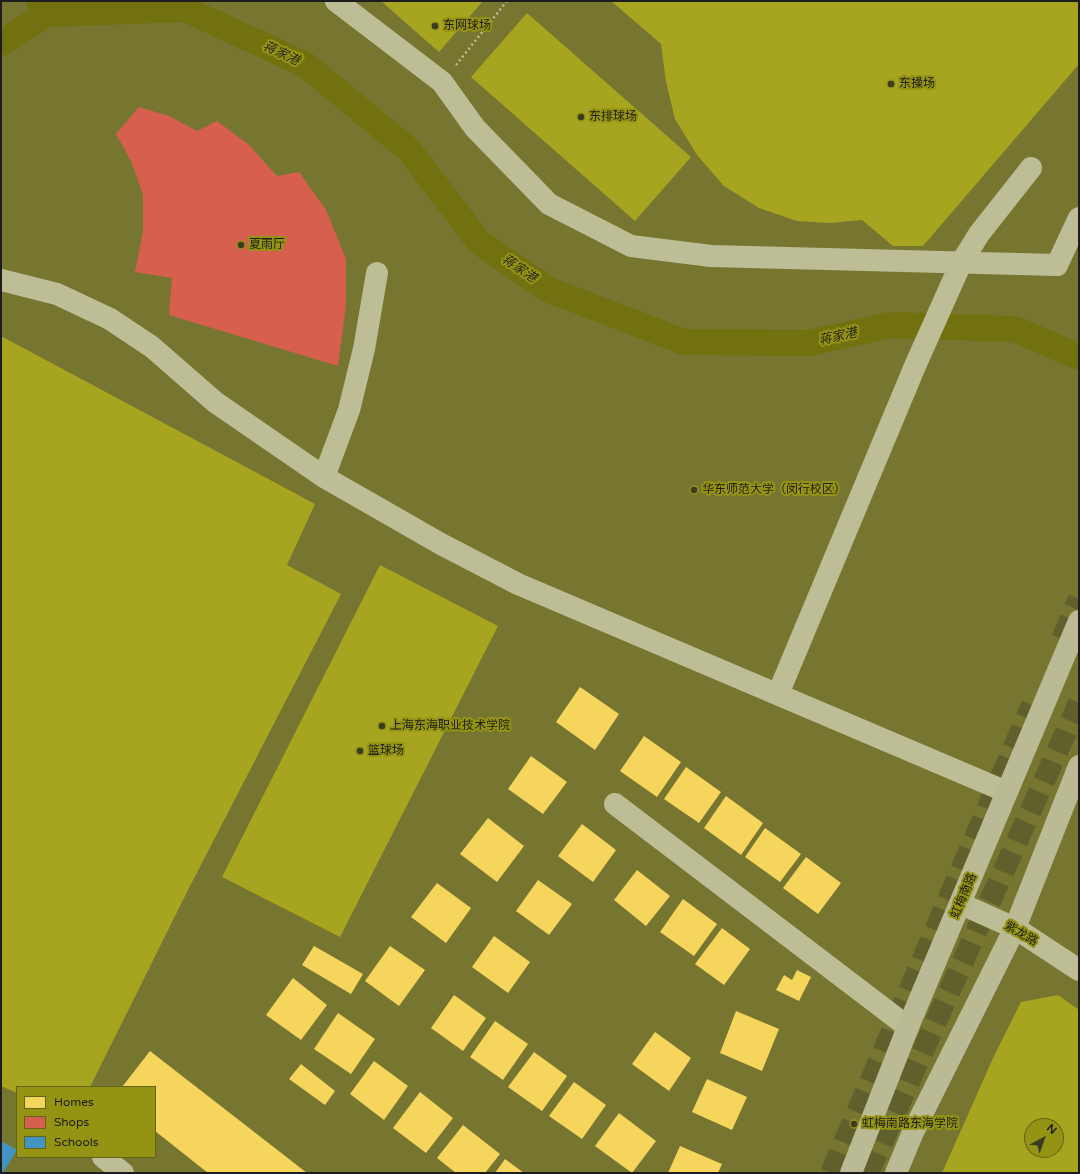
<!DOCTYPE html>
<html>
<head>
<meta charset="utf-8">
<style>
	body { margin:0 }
	#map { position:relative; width:1080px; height:1174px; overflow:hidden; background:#777631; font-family:"Varela Round",sans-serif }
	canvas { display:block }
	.frame { position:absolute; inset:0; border:2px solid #1d1d1d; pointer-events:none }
	.legend { position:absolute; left:16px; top:1086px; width:140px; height:72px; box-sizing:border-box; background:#949314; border:1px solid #646418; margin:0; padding:5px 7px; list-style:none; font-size:12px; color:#1d1d1d }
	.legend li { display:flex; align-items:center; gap:8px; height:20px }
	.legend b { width:20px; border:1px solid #646418 }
	.north { position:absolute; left:1024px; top:1118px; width:40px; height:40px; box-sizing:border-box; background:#949314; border:1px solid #646418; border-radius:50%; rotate:41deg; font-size:11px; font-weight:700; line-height:16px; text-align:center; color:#1d1d1d }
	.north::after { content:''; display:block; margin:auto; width:14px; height:18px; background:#3c3c24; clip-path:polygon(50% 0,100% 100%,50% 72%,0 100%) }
</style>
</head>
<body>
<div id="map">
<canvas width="1080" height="1174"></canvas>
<div class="frame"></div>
<ul class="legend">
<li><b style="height:11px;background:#f6d55c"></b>Homes</li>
<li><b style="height:11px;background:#d6604d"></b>Shops</li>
<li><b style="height:11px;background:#4393c3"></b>Schools</li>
</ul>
<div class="north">N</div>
</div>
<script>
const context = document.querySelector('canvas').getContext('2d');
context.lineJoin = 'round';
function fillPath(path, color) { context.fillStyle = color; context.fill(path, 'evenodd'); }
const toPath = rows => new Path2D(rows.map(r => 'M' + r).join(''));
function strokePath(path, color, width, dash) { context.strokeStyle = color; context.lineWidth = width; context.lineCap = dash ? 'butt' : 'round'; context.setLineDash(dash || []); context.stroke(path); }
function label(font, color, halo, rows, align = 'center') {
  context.font = font + ' "Varela Round","Noto Sans SC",sans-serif'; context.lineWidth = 4; context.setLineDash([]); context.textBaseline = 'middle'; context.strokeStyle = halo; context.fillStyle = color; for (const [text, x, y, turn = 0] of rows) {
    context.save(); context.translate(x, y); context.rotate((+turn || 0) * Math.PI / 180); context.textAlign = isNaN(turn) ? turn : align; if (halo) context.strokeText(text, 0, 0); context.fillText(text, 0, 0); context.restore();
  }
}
fillPath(toPath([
	[381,1,483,1,439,52],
	[611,1,1079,1,1079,64,923,246,893,246,862,220,830,223,797,221,759,208,724,186,697,155,675,119,666,82,661,44],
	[527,13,691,157,635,221,471,77],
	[1,336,315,504,287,565,341,594,189,888,90,1087,17,1087,17,1093,1,1086],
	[380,565,498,626,340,937,222,877],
	[1058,995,1079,1010,1079,1173,942,1173,994,1056,1021,1002],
	[1032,1126,1056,1126,1056,1150,1032,1150]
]), '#a7a41f');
fillPath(toPath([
	[580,687,619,714,595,750,556,722],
	[644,736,681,762,657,797,620,771],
	[531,756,567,782,543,814,508,789],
	[686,767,721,792,699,823,664,799],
	[726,796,763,823,741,855,704,828],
	[488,818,524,846,497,882,460,854],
	[582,824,616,850,593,882,558,856],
	[765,828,801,854,780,882,745,857],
	[806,857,841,883,818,914,783,888],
	[637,870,670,896,646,926,614,900],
	[538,880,572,904,549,935,516,911],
	[437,883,471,908,446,943,411,917],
	[683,899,717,924,694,956,660,932],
	[722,928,750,949,724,985,695,964],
	[494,936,530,962,508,993,472,967],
	[314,946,363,974,351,994,302,965],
	[390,946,425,970,399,1006,365,981],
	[797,970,811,977,799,1001,776,990,784,975,792,980],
	[293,978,327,1005,301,1040,266,1015],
	[454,995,486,1018,463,1051,431,1028],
	[736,1011,779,1029,762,1071,720,1053],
	[338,1013,375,1039,351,1074,314,1049],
	[495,1021,528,1044,503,1080,470,1057],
	[655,1032,691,1058,669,1091,632,1064],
	[150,1051,307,1173,208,1173,155,1131,155,1087,122,1087],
	[534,1052,567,1076,542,1111,508,1087],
	[374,1061,408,1086,384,1120,350,1094],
	[301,1064,335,1091,325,1105,289,1079],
	[707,1079,747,1097,732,1130,692,1112],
	[574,1082,606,1105,582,1139,549,1116],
	[420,1092,453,1118,426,1153,393,1128],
	[619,1113,656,1141,632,1173,595,1146],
	[463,1125,500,1154,485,1173,456,1173,437,1158],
	[680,1146,722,1164,718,1173,668,1173],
	[505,1159,524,1173,495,1173]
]), '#f6d55c');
fillPath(toPath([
	[139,107,169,116,197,131,217,121,249,145,277,176,299,172,326,210,346,259,346,306,338,366,169,315,172,278,135,272,143,232,143,195,132,163,116,134]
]), '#d6604d');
fillPath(toPath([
	[1,1141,17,1150,3,1173,1,1173]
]), '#4393c3');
strokePath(toPath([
	[39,1,47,14,185,9,306,65,409,150,479,242,547,289,684,342,809,343,890,325,1015,329,1079,357],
	[1,43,47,14]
]), '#71710f', 26);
strokePath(toPath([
	[1062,639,1079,599],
	[831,1173,1032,705],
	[868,1173,1079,703]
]), '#60602c', 22, [22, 11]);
strokePath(toPath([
	[456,65,507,1]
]), '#bdbd96', 2.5, [2, 3]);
strokePath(toPath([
	[336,1,442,82,475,128,549,204,631,246,711,256,1057,265,1079,218],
	[1,280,57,294,110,319,152,347,215,402,324,477,441,544,518,584,1007,792],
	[324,477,349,410,364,349,377,273],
	[778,694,915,366,961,263,979,234,1031,168],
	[615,804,908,1027],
	[961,904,1015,928,1079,970],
	[103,1157,123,1173]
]), '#bdbd96', 22);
strokePath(toPath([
	[851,1173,908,1027,1079,621],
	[896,1173,913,1132,1015,928,1079,766]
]), '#baba94', 22);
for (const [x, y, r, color] of [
	[435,26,4,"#3c3c24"],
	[891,84,4,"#3c3c24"],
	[581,117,4,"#3c3c24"],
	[241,245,4,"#3c3c24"],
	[694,490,4,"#3c3c24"],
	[382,726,4,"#3c3c24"],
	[360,751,4,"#3c3c24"],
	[854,1124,4,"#3c3c24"]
]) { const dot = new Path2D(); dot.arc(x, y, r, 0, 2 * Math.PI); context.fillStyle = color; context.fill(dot); strokePath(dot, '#949314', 1.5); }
label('12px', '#1d1d1d', '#949314', [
	["东网球场",443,26],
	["东操场",899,84],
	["东排球场",589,117],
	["夏雨厅",249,245],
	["华东师范大学（闵行校区）",702,490],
	["上海东海职业技术学院",390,726],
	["篮球场",368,751],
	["虹梅南路东海学院",862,1124]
], 'left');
label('12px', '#1d1d1d', '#949314', [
	["虹梅南路",964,896,-67],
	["紫龙路",1021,934,30]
]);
label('italic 13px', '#282821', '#949314', [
	["蒋家港",281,54,25],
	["蒋家港",519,269,34],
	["蒋家港",838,337,-12]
]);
</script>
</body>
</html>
